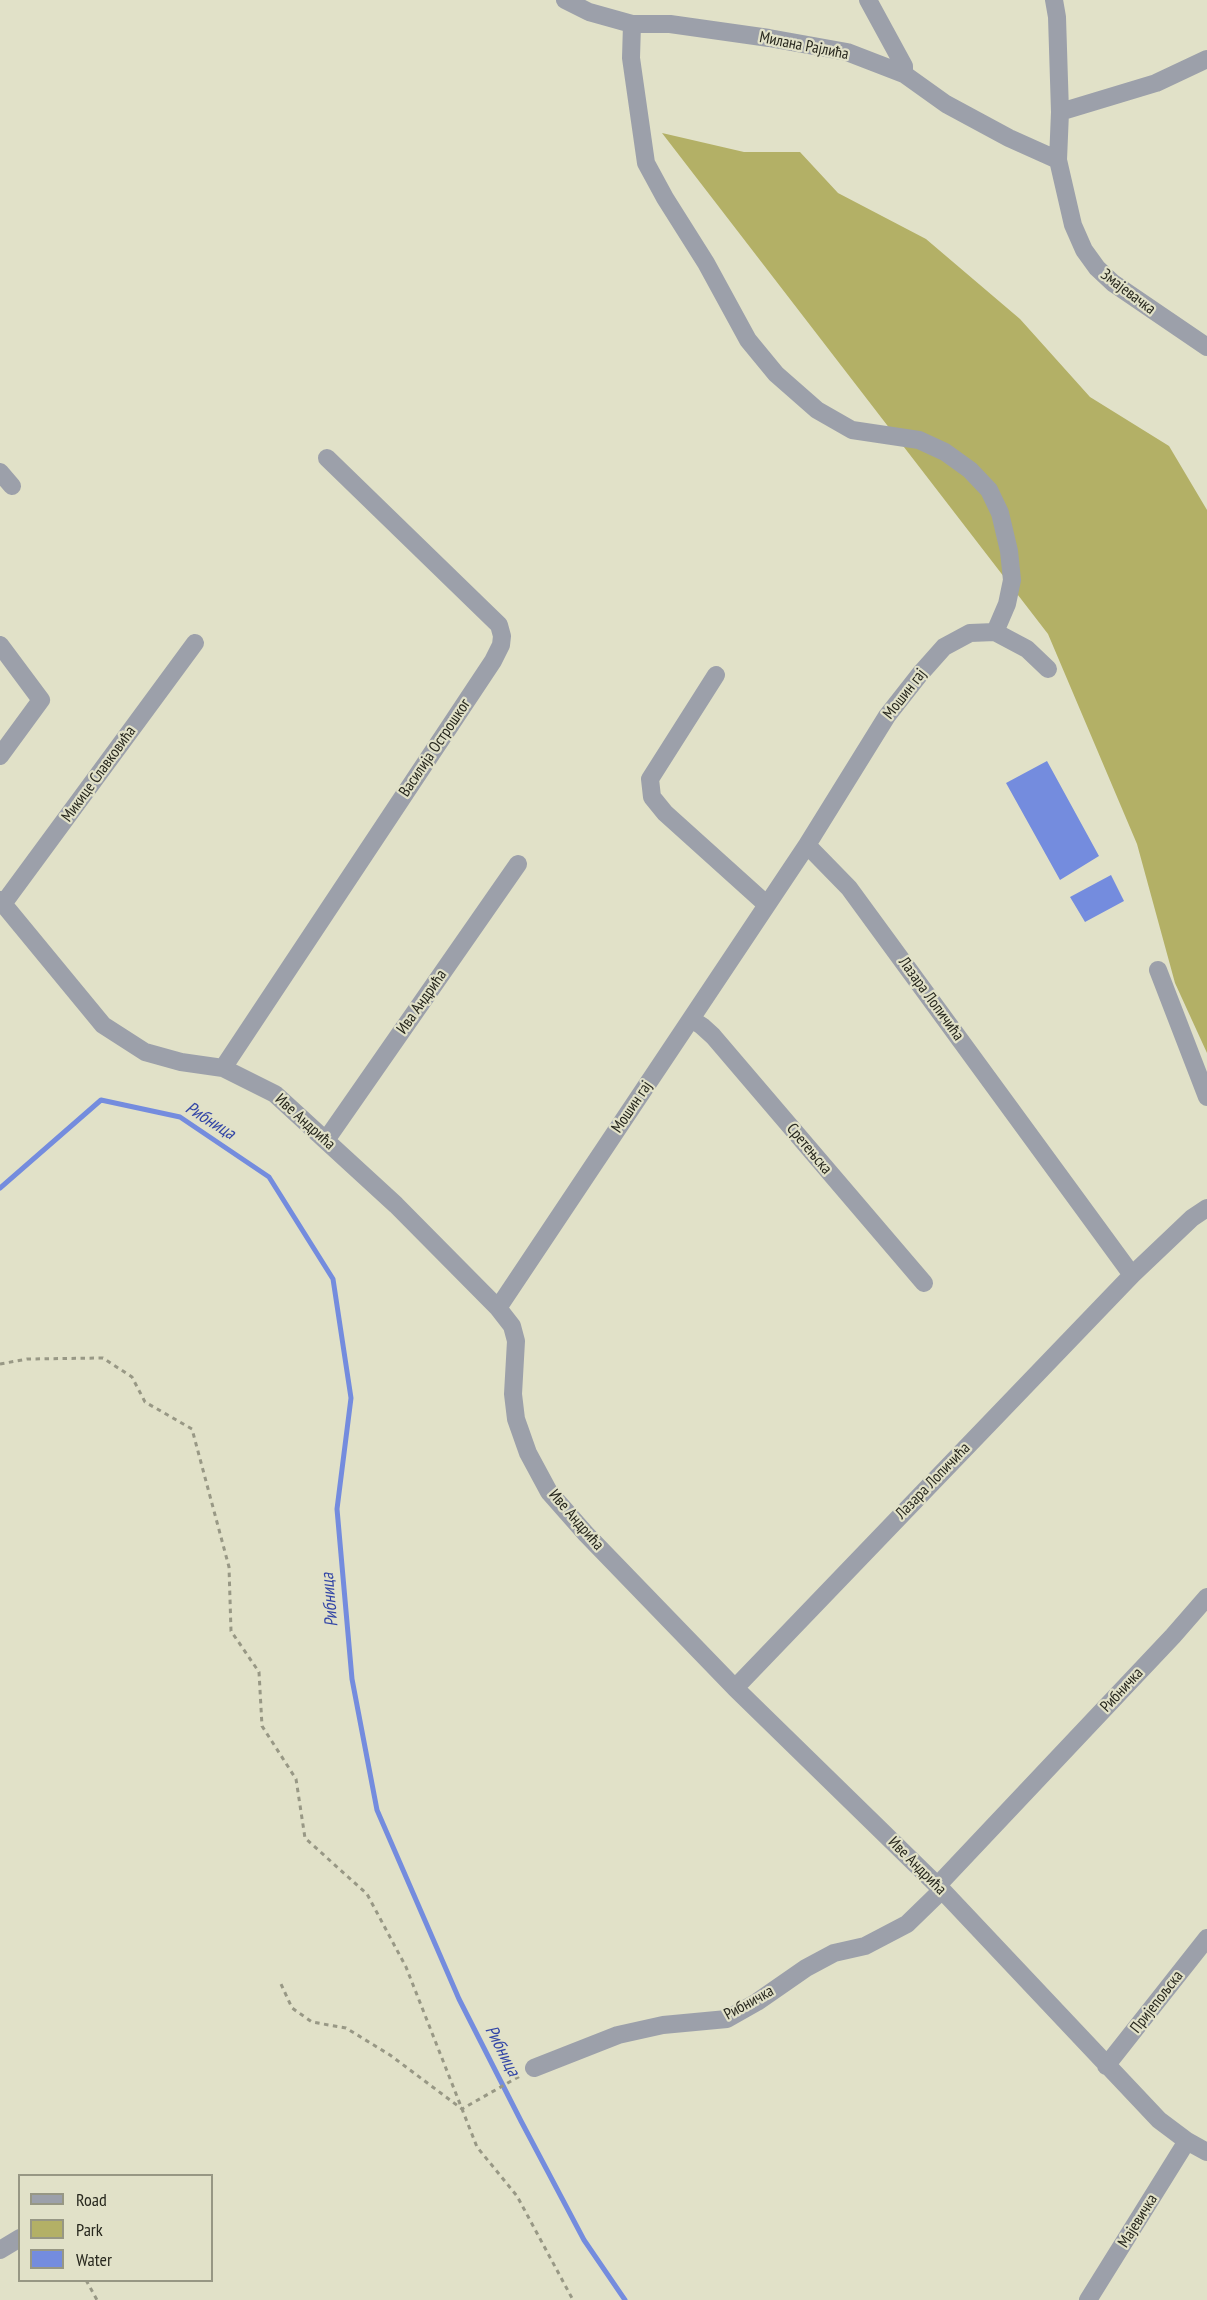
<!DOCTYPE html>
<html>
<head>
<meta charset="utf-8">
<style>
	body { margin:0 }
	#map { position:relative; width:1207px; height:2300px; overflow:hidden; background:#e1e1c8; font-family:"PT Sans Narrow",sans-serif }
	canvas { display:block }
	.legend { position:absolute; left:18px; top:2174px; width:195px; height:108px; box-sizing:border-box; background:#e1e1c8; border:2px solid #979784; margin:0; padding:8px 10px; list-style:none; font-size:18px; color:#28281e }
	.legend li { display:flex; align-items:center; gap:12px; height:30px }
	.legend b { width:30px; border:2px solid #979784 }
</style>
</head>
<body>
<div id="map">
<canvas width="1207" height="2300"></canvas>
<ul class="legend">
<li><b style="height:8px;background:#9ca0aa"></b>Road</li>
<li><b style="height:16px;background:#b3b066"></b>Park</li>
<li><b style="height:16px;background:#748cde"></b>Water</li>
</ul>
</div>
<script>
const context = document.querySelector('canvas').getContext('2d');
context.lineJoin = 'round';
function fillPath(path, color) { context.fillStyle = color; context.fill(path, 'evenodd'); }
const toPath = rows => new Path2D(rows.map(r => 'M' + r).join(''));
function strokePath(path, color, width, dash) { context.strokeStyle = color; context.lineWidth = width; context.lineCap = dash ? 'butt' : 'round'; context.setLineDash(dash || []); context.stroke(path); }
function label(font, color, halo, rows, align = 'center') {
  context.font = font + ' "PT Sans Narrow",sans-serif'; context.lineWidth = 4.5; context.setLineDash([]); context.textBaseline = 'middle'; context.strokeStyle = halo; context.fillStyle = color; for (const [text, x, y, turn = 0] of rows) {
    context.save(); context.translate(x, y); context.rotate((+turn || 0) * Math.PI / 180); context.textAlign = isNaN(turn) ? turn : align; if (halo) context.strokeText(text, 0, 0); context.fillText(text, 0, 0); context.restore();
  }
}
fillPath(toPath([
	[662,133,744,152,800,152,838,193,926,239,1020,319,1090,397,1169,446,1207,510,1207,1053,1175,983,1137,844,1048,634]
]), '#b3b066');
fillPath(toPath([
	[1047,761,1099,856,1060,880,1006,783],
	[1111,875,1124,901,1085,922,1070,897]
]), '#748cde');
strokePath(toPath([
	[0,1188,101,1100,180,1117,269,1177,333,1279,351,1398,337,1509,352,1679,377,1810,459,1999,521,2121,584,2240,625,2300]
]), '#748cde', 5);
strokePath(toPath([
	[0,1364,27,1359,103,1358,132,1377,145,1402,192,1429,229,1567,231,1631,259,1672,262,1726,296,1779,305,1838,367,1894,406,1967,477,2147,517,2196,573,2300],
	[281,1984,292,2008,312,2022,346,2028,390,2055,462,2109,520,2076],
	[86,2280,97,2300]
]), '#989885', 3, [4.5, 4.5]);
strokePath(toPath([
	[565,0,589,12,632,24,670,24,769,38,847,52,904,74,946,104,1009,138,1058,160],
	[868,0,904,66,904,74],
	[1054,0,1057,17,1060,112,1058,160,1073,225,1084,250,1097,268,1113,283,1207,347],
	[632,24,631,58,646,163,665,198,706,263,748,340,776,374,817,410,852,430,919,440,945,452,970,470,989,490,1000,513,1009,551,1012,580,1007,604,995,632],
	[1060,112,1156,83,1207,59],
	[0,472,12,486],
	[0,645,41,700,0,756],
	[716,675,650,779,652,797,665,813,766,904],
	[807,845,849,888,1132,1275],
	[0,900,103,1025,145,1052,181,1062,223,1068,275,1094,396,1205,498,1308,512,1326,516,1341,513,1394,516,1419,528,1453,549,1492,586,1534,735,1688,942,1890,1159,2120,1187,2141,1207,2152],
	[3,904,195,643],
	[1158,970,1207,1097],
	[691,1019,702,1026,713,1036,924,1283],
	[223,1068,493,661,501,645,502,636,499,625,327,458],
	[326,1140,518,864],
	[498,1308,807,845,887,716,920,674,944,647,970,633,995,632,1027,649,1048,669],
	[735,1688,1132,1275,1192,1218,1207,1208],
	[937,1886,1173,1636,1207,1597],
	[1106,2066,1207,1938],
	[534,2068,618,2035,663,2025,727,2019,757,2002,806,1968,834,1953,865,1946,907,1924,942,1890],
	[0,2250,20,2238],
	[1088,2300,1187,2141]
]), '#9ca0aa', 18);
label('16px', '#28281e', '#e1e1c8', [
	["Милана Рајлића",804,46,11],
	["Змајевачка",1128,292,37],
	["Мошин гај",905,694,-52],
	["Василија Острошког",435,748,-56],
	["Микице Славковића",99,774,-54],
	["Лазара Лопичића",931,999,54],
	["Ива Андрића",422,1002,-55],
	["Мошин гај",632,1107,-56],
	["Иве Андрића",305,1122,42],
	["Сретењска",809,1149,50],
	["Лазара Лопичића",933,1481,-46],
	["Иве Андрића",576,1520,49],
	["Рибничка",1122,1690,-47],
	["Иве Андрића",917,1866,45],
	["Пријепољска",1157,2002,-52],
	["Рибничка",749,2003,-29],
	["Мајевичка",1138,2221,-58]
]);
label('italic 18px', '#3346a6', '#e1e1c8', [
	["Рибница",210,1121,32],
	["Рибница",330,1600,-95],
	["Рибница",502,2051,63]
]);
</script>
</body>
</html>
